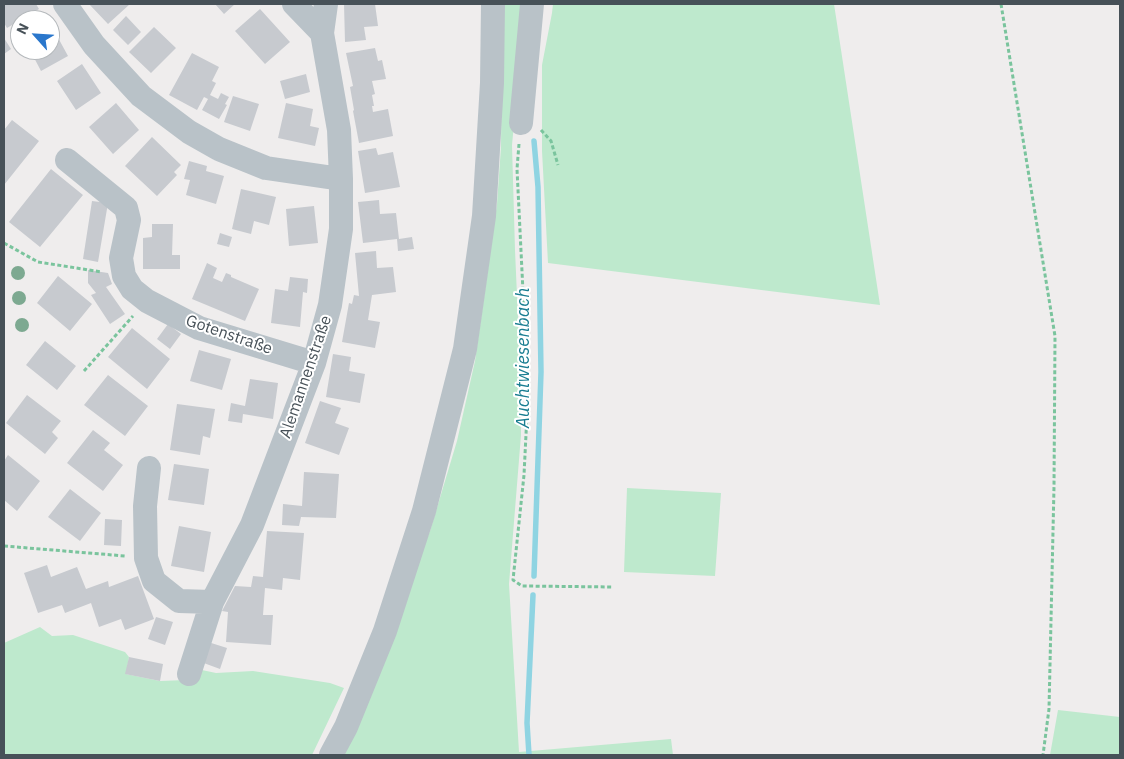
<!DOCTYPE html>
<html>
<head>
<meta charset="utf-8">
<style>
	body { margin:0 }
	#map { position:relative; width:1124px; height:759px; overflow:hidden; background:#efeded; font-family:"IBM Plex Sans",sans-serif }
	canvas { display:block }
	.frame { position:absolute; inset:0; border:5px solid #475158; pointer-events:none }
	.north { position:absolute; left:10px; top:10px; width:50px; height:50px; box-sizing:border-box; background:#fff; border:1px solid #b5b9bc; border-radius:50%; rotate:296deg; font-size:14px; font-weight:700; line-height:20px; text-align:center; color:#475158 }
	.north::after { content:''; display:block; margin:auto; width:18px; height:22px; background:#2a77cc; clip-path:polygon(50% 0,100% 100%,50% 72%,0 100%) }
</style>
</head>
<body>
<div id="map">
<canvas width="1124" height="759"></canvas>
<div class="frame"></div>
<div class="north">N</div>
</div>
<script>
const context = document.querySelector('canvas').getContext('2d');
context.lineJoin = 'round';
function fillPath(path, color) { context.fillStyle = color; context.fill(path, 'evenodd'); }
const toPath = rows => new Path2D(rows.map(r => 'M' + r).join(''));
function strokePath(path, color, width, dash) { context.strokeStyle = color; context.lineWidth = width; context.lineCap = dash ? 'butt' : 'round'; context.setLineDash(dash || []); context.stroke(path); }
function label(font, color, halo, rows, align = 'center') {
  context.font = font + ' "IBM Plex Sans",sans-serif'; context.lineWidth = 4; context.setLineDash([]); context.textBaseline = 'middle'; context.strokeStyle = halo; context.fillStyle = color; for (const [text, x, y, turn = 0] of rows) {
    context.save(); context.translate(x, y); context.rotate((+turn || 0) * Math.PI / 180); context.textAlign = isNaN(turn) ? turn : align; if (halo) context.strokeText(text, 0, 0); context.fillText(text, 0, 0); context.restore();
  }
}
fillPath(toPath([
	[502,4,528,4,518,81,512,145,515,250,521,387,521,435,509,584,519,752,671,739,673,755,341,755,430,531,457,441,475,361,497,204,501,147],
	[553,4,834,4,880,305,548,263,542,151,542,65,552,13],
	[627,488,721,493,715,576,624,572],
	[40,627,52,636,73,635,125,652,129,657,126,674,160,681,186,680,197,669,216,673,253,671,330,683,344,688,312,755,4,755,4,643],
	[1058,710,1120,717,1120,755,1050,755]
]), '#bee9cd');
strokePath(toPath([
	[534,576,541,372,538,187,534,141],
	[529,755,527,723,533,595]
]), '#8fd4e2', 5.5);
fillPath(toPath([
	[4,4,36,4,39,9,7,28,4,23],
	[89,4,130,4,108,24],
	[215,4,235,4,224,14],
	[344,4,375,4,378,26,364,27,366,40,345,42],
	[260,9,290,42,265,64,235,31],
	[126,16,141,32,128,45,113,30],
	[50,23,68,56,41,71,30,50,50,50],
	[154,27,176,48,151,73,129,52],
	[4,38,11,49,4,54],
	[375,48,378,61,382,60,386,79,372,81,375,94,372,95,374,106,372,106,373,112,388,109,393,136,359,143,353,111,354,110,350,87,353,86,346,53],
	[192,53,219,67,212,81,216,83,210,95,218,99,221,93,229,97,225,104,227,105,219,119,202,110,208,99,204,97,197,110,169,95],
	[82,64,101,93,76,110,57,81],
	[306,74,310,92,285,99,280,81],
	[233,96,259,104,250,131,224,122],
	[116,103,139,130,113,154,89,127],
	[286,103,313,109,310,126,319,128,315,146,278,138],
	[12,120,39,141,4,185,4,130],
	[152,137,181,165,174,172,177,175,157,196,125,166],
	[376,148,378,155,393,152,400,187,365,193,358,151],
	[189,161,207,166,206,171,224,176,216,204,186,195,190,180,184,179],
	[51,169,83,195,40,247,9,222],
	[241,189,276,197,269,225,254,221,251,234,232,229],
	[379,200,380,214,396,213,399,239,412,237,414,249,398,251,397,239,363,243,358,202],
	[92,201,108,203,98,262,83,259],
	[314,206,318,243,289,246,286,209],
	[152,224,173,224,172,255,180,255,180,269,143,269,143,238,152,237],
	[220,233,232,237,229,247,217,244],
	[376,251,377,268,393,267,396,292,372,295,368,320,380,322,375,348,342,342,349,303,352,304,354,295,359,296,355,253],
	[207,263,217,268,213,278,222,282,226,273,231,275,231,277,259,289,245,321,192,299],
	[88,270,108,273,112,284,106,287,125,314,110,324,91,295,96,293,88,283],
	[58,276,92,304,70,331,37,303],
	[290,277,308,279,307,293,303,292,300,327,271,323,275,289,288,291],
	[168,324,181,334,170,349,157,339],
	[132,328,170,359,147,389,108,357],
	[45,341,76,366,57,390,26,365],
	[199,350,231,359,222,390,190,381],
	[333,354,351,357,349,371,365,374,360,403,326,397],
	[108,375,148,406,125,436,84,405],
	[250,379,278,383,273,419,243,414,242,423,228,421,231,403,245,406],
	[27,395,61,421,52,432,58,438,45,454,6,423],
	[320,401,341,408,335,423,349,428,339,455,305,443],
	[177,404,215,409,210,438,203,436,200,455,170,450],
	[93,430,110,443,104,450,123,465,103,491,67,463],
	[8,455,40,481,17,511,4,500,4,461],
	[174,464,209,469,204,505,168,500],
	[304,472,339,474,336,518,301,517,299,526,282,525,283,504,302,506],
	[70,489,101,513,80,541,48,517],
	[105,519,122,520,121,546,104,545],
	[179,526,211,532,204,572,171,566],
	[267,531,304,533,300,580,283,578,282,590,265,588,263,615,273,615,271,645,226,642,228,612,222,611,235,586,251,587,253,576,263,577],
	[47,565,51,577,77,567,86,589,108,581,109,587,138,576,154,619,125,630,121,619,99,627,91,603,65,613,62,605,38,613,24,573],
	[156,617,173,622,165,645,148,639],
	[208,642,227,648,220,669,201,662],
	[129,657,163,664,160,681,125,674]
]), '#c7cacf');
strokePath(toPath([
	[1001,4,1055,336,1054,487,1049,709,1043,755],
	[541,130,551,141,558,165],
	[519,144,517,169,528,394,524,475,513,580,522,586,613,587],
	[4,243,38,262,102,272],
	[84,371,133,316],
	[4,546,125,556]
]), '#7ac49d', 3, [4, 2.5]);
strokePath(toPath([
	[65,4,94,45,141,96,189,132,219,149,266,168,341,179],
	[294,4,322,33],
	[521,123,532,4],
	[67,160,126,208,129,220,121,258,124,276,132,289,147,301,199,328,314,363],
	[149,468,145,506,146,558,154,581,179,601,212,602],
	[189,674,212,602,252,525,314,363,330,305,341,229,341,179,339,130,322,33,326,4],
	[331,755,346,727,385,631,424,511,465,349,484,216,492,83,493,4]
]), '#b9c2c8', 24);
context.fillStyle = '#7da991';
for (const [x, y] of [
	[18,273],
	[19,298],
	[22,325]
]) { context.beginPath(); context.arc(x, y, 7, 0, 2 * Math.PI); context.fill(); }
label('16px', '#475158', '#fff', [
	["Gotenstraße",229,335,19],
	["Alemannenstraße",306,377,-71]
]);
label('italic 18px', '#1a7d91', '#fff', [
	["Auchtwiesenbach",524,358,-90]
]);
</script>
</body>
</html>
